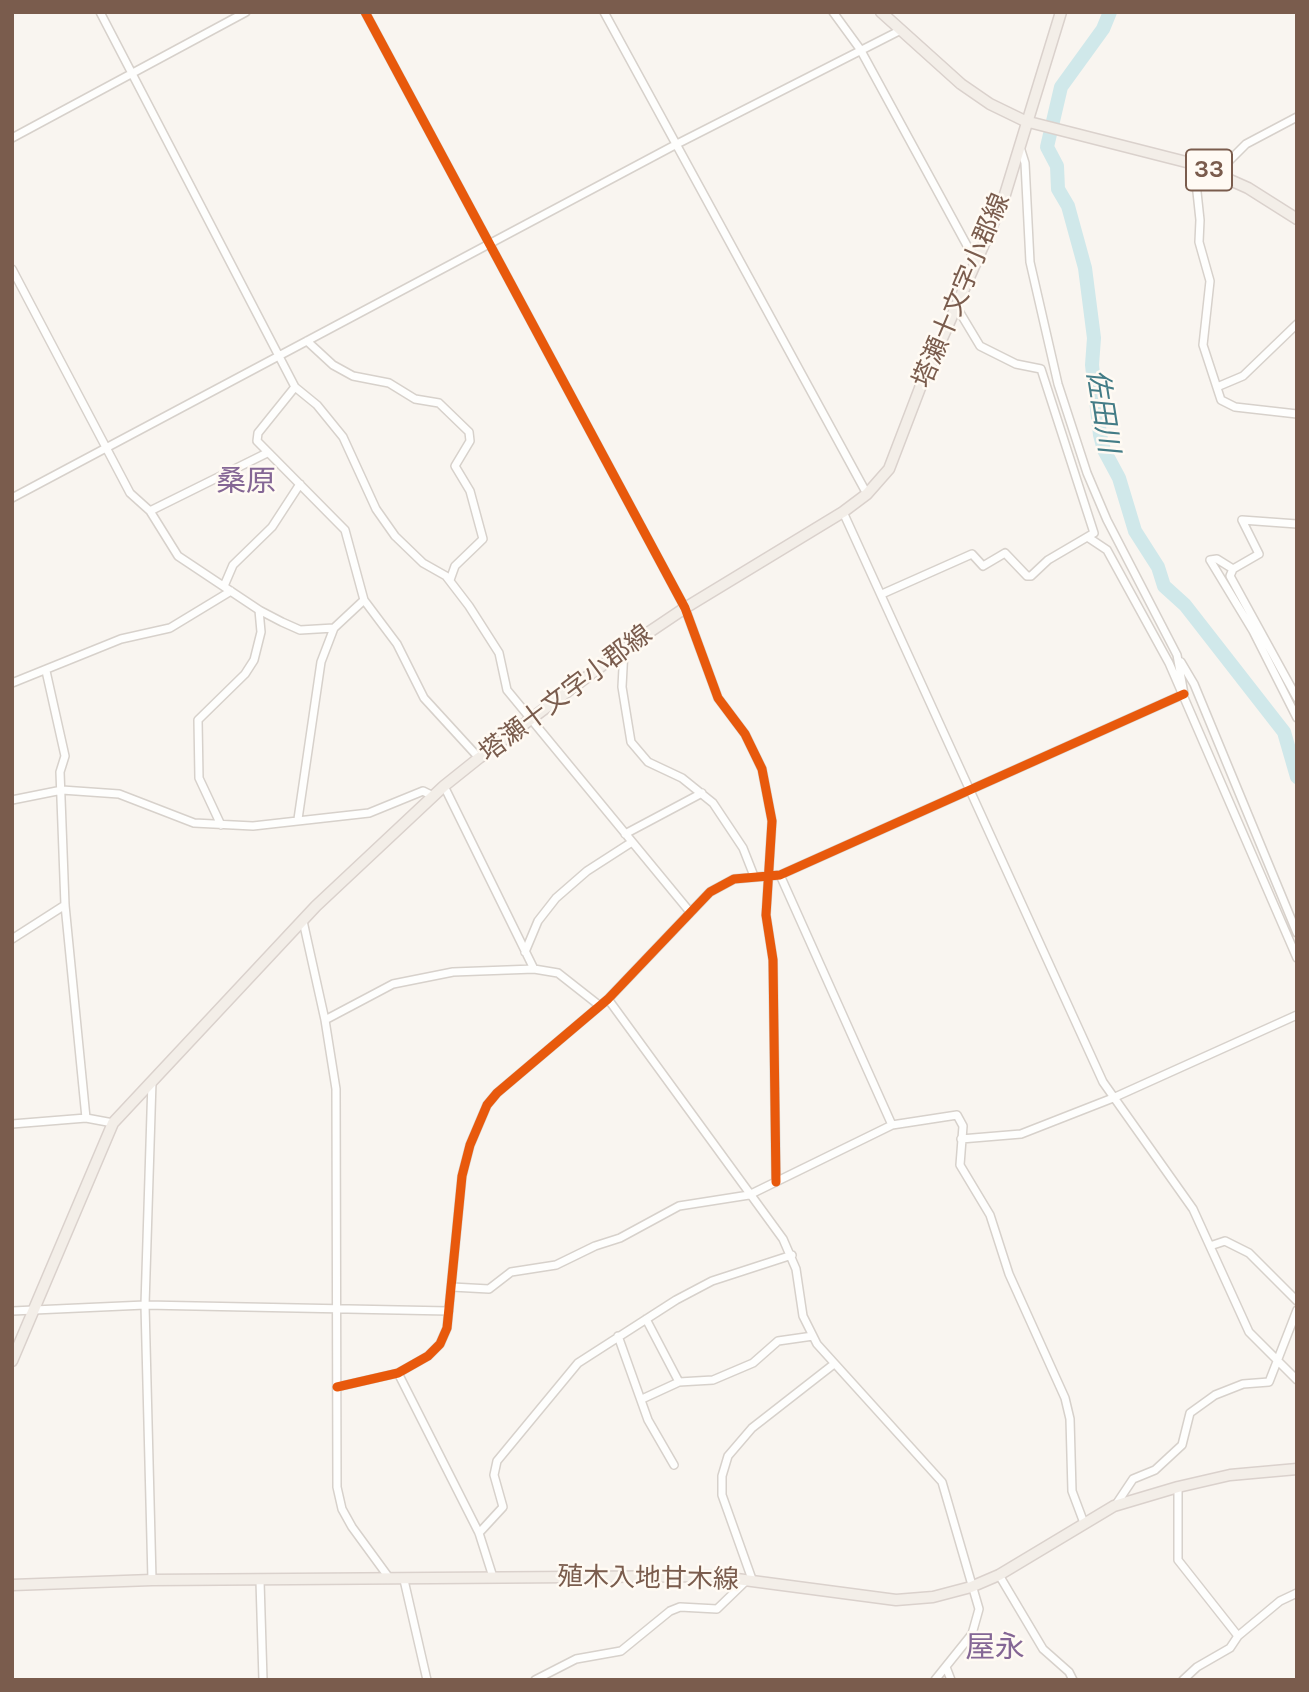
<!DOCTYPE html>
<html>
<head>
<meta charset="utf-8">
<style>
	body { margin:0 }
	#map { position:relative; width:1309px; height:1692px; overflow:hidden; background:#f9f5f0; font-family:Karla,sans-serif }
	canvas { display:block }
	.frame { position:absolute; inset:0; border:14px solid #7a5c4d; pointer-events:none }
</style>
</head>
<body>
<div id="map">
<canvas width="1309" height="1692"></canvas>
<div class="frame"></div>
</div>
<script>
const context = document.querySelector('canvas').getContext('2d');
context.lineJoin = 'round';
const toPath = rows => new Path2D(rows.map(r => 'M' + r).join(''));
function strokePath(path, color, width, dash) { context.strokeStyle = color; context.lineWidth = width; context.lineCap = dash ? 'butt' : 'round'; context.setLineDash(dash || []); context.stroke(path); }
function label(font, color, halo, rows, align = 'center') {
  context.font = font + ' Karla,"Noto Sans JP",sans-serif'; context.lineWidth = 5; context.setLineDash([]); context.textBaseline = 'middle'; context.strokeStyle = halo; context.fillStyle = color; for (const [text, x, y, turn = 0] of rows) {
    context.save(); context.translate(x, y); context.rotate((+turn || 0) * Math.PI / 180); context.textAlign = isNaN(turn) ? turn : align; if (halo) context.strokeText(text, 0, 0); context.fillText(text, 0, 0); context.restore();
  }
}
strokePath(toPath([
	[1110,12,1103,29,1061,87,1047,147,1057,166,1058,189,1068,206,1085,268,1094,338,1092,365,1100,435,1104,450,1119,478,1135,531,1158,567,1164,586,1185,605,1284,732,1297,777]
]), '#d0e8ea', 14);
const minor = toPath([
	[100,12,295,387,317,405,343,437,376,509,395,536,423,563,446,576,469,606,499,653,507,690,690,912],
	[365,12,685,608,718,698,745,734,762,769,772,821,766,915,773,960,776,1182],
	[604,12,867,494],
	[833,12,860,49,976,262],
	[12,138,246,12],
	[1020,147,1025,163,1030,262,1058,384,1087,473,1107,520,1177,655,1184,694],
	[1194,164,1200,220,1199,242,1210,281,1203,345,1221,400,1235,407,1297,414],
	[1220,175,1224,166,1246,144,1297,117],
	[12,269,130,493,150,511,178,556,259,610,282,622,300,630,334,628],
	[307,341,333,365,353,376,389,383,415,399,439,403,469,432,470,441,455,466,470,491,483,539,455,566,450,580],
	[295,387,258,433,257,441,345,530,364,600,397,644,424,698,479,758],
	[1217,387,1243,376,1297,324],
	[12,498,675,145,901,30],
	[150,511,267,453],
	[843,512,1103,1082,1193,1209,1249,1332,1297,1380],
	[1297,524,1242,520,1259,554,1233,569,1230,576,1297,698],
	[1089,538,1107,550,1169,663,1297,958],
	[1233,569,1217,559,1210,560,1253,631,1297,718],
	[224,586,233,565,272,527,300,484],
	[882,594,972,554,983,566,1005,553,1027,576,1031,576,1048,560,1094,533,1041,369,1016,364,980,346,956,306],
	[624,649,622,687,631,742,648,762,682,778,713,803,743,848,754,876],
	[1181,662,1194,684,1297,933],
	[46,671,65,756,60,772,65,905,86,1118],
	[12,683,121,639,170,628,231,591],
	[444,786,534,969],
	[12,800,62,790,119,794,194,823,253,826,369,813,423,791,433,796],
	[298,819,321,662,334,628,364,600],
	[221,825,199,778,198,720,245,674,254,660,261,632,259,610],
	[625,834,702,793],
	[780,875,892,1125],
	[303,921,325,1020,336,1089,337,1487,342,1509,352,1527,390,1579],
	[12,939,65,905],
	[525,952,538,921,556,898,587,871,632,842],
	[608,999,783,1239,796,1269,803,1316,817,1344,942,1482,979,1609,972,1634,935,1680],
	[325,1020,393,984,453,972,534,969,558,973,600,1006],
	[12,1124,86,1118,113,1123],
	[961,1139,1021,1134,1113,1098,1297,1015],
	[1210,1246,1225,1241,1249,1253,1297,1301],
	[452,1287,489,1289,511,1272,556,1265,595,1246,620,1238,679,1206,749,1195,892,1125,957,1115,963,1126,960,1165,990,1215,1009,1274,1065,1398,1070,1419,1072,1491,1084,1523],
	[12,1311,145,1305,449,1311],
	[646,1319,679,1382],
	[618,1336,648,1420,674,1465],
	[398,1373,479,1533,493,1577],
	[337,1387,398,1373,428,1356,440,1344,447,1328,462,1176,470,1145,487,1105,497,1093,608,999,710,892,734,879,780,875,1184,694],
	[642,1399,679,1382,713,1380,753,1363,778,1341,813,1336],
	[1178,1487,1178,1560,1238,1636,1230,1648,1197,1667,1183,1680],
	[1115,1506,1133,1479,1155,1470,1182,1445,1190,1413,1215,1395,1243,1384,1269,1382,1297,1310],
	[479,1533,503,1507,494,1475,497,1461,578,1363,676,1300,712,1281,792,1255],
	[999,1575,1043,1649,1069,1672,1073,1680],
	[152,1580,145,1305,152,1081],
	[404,1580,427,1680],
	[260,1581,263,1680],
	[753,1582,722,1495,722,1476,728,1456,752,1428,834,1364],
	[1238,1636,1280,1601,1297,1593],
	[946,1667,951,1680],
	[535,1680,576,1659,621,1651,670,1611,680,1607,717,1609,746,1581]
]);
const major = toPath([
	[881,12,961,84,990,104,1025,121,1194,164,1248,188,1297,219],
	[12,1361,113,1123,316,906,444,786,479,758,624,649,685,608,843,512,867,494,889,469,920,388,1003,201,1061,12],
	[12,1585,152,1580,714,1576,896,1600,933,1597,971,1587,999,1575,1114,1506,1178,1487,1230,1475,1297,1469]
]);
strokePath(minor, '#d7d1cb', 10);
strokePath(major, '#dad1cc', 13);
strokePath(minor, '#fefefd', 7);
strokePath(major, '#f3eee8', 10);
strokePath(toPath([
	[365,12,685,608,718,698,745,734,762,769,772,821,766,915,773,960,776,1182],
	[337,1387,398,1373,428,1356,440,1344,447,1328,462,1176,470,1145,487,1105,497,1093,608,999,710,892,734,879,780,875,1184,694]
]), '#e8590c', 9);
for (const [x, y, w] of [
	[1209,170,46]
]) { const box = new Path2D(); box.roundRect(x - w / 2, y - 20.5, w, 41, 5); context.fillStyle = '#fffaf3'; context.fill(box); strokePath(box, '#7a5c4d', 2); }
label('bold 24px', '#7a5c4d', null, [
	["33",1209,170]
]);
label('26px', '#7a5c4d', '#fffaf3', [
	["塔瀬十文字小郡線",962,291,-67],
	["塔瀬十文字小郡線",566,694,-37],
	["殖木入地甘木線",648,1579,1]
]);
label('italic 28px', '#437c86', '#fffaf3', [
	["佐田川",1102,411,81]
]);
label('30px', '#846695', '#fffaf3', [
	["桑原",246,482],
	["屋永",995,1648]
]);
</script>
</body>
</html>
